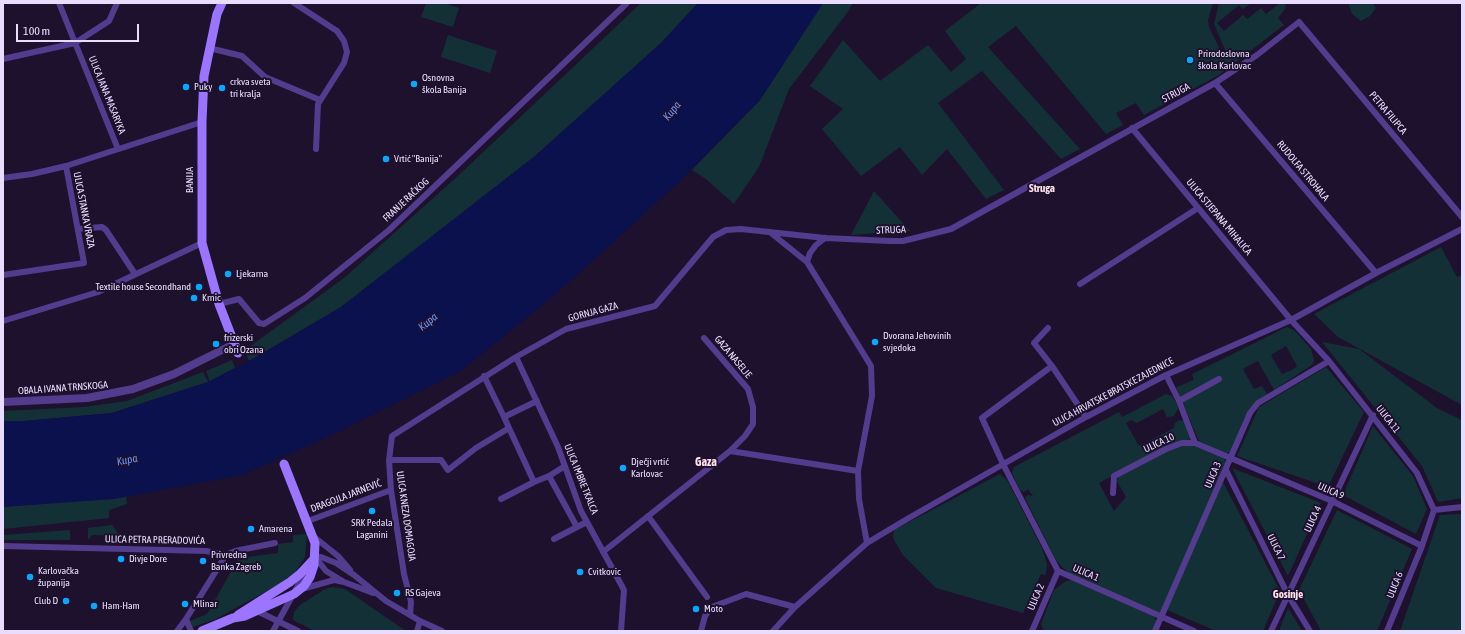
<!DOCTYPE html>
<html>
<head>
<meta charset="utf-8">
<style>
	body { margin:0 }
	#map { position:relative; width:1465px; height:634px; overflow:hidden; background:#1d112d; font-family:"Asap Condensed",sans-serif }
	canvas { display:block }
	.frame { position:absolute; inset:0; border:4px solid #e9ddff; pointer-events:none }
	.scale { position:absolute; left:16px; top:24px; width:123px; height:18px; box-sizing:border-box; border:2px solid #e9ddff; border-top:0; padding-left:5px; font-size:12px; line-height:14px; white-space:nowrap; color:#e9ddff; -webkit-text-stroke:3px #1d112d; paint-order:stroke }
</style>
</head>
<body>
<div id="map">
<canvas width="1465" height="634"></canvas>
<div class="frame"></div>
<div class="scale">100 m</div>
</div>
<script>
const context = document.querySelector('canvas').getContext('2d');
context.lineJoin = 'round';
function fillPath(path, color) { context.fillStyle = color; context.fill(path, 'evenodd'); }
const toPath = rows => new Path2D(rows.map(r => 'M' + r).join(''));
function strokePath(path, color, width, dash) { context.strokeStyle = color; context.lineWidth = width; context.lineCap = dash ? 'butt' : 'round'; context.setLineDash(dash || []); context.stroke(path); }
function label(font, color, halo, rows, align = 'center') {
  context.font = font + ' "Asap Condensed",sans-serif'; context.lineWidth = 4; context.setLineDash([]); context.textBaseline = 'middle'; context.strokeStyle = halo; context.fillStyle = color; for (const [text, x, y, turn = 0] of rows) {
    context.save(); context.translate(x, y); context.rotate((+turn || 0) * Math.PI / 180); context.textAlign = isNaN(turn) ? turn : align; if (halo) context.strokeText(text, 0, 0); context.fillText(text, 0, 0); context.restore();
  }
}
fillPath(toPath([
	[426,3,444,3,459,8,453,27,421,17],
	[641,3,698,3,661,43,535,156,341,307,249,361,245,350,344,278,460,174],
	[823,3,853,3,847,13,789,89,759,167,734,204,706,179,692,170,760,100],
	[981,3,1213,3,1208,20,1209,27,1223,56,1226,52,1214,24,1219,3,1251,3,1243,9,1239,5,1217,23,1224,31,1243,15,1247,19,1261,8,1266,14,1280,3,1286,3,1285,9,1278,18,1284,25,1219,75,1144,115,1136,103,1116,113,1123,125,1106,134,1016,26,988,47,1080,149,1061,159,982,71,938,103,1004,190,986,199,947,149,922,175,900,147,861,176,822,129,843,109,810,86,843,40,880,81,928,45,951,72,966,59,945,31],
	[1348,3,1373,3,1376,8,1370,16,1361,21,1352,14],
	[448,35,497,51,490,73,441,57],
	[874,191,910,231,851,235],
	[1441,247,1457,277,1462,275,1462,405,1338,337,1314,314],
	[1287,327,1294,330,1311,349,1314,360,1313,364,1274,390,1258,361,1243,369,1254,389,1262,386,1267,394,1256,402,1244,418,1231,451,1226,454,1199,441,1176,387,1194,380,1192,374],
	[1286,346,1297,366,1292,370,1282,374,1271,355],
	[1322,342,1359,349,1437,408,1462,420,1462,498,1438,502,1422,466],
	[232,360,235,368,210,381,206,371],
	[1326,367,1364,412,1328,487,1237,456,1259,407],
	[203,372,208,382,112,413,24,421,3,421,3,411,84,407,127,401],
	[1166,394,1172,396,1177,404,1178,409,1174,416,1167,417,1163,409,1137,423,1131,420,1126,423,1139,446,1174,428,1175,423,1179,420,1184,421,1190,439,1167,447,1099,483,1114,511,1126,497,1117,481,1118,477,1165,451,1190,444,1223,458,1226,461,1161,612,1158,613,1073,576,1063,568,1056,560,1025,498,1028,495,1033,496,1028,489,1024,492,1020,490,1012,473,1014,467,1119,412,1122,417],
	[1373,426,1413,476,1427,509,1416,534,1343,495],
	[1232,468,1321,503,1288,576],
	[1000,474,1007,480,1042,548,1047,564,1046,572,1045,575,1041,574,1023,613,936,588,903,555,893,538,894,530],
	[1223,482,1280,591,1263,631,1216,631,1167,610],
	[126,496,127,504,109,510,109,518,3,529,3,507],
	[1337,510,1412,549,1377,631,1321,631,1299,590],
	[1462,514,1462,631,1400,631,1440,515],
	[112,525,120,536,92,535,88,540,88,528],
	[70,530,70,540,3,540,3,535],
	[307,534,305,557,296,571,283,582,216,619,193,627,190,621,207,614,237,561,247,557,278,553,278,544,293,542,293,535],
	[1072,580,1153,616,1157,621,1153,631,1044,631,1041,624,1054,590,1066,581],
	[333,587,345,589,406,631,315,631,293,620,294,612,300,605,325,589],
	[1288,608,1302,631,1279,631]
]), '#143037');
fillPath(toPath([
	[698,3,823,3,760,100,678,183,557,293,461,371,323,439,242,475,114,499,3,507,3,421,24,421,112,413,208,382,256,357,341,307,535,156,661,43]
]), '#0a114d');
strokePath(toPath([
	[59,3,118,149],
	[294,3,337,31,344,41,347,52,344,63,318,104,316,149],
	[209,48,242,56,265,77,320,100],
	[3,59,75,43,109,21,117,3],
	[1215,83,1376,273],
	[1132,128,1291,320,1329,361,1417,473,1434,510,1422,546,1387,631],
	[3,178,32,174,66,166,202,122],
	[79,229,102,227,106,230,135,274],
	[771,233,807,262,871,366,872,396,858,471,859,499,867,543],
	[807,262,810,253,816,245,825,238],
	[3,275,84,263,66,166],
	[1080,284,1198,208],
	[219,304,239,299,259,323,264,324,305,298,389,230,627,3],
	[3,321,98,292,202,243],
	[1048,328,1034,343,1052,366],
	[516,357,558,447,581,511,624,590,621,631],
	[1166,375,1179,401,1195,443],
	[484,376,504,417],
	[1179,401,1219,379],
	[1086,417,1052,366,982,418,1003,464,1058,571,1194,631],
	[509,428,534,482,549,476,565,466],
	[730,451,858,471],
	[389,460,441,460,448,470,476,448,509,428,504,417,537,401],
	[1226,470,1288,595,1310,631],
	[549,476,577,527,587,522],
	[1113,493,1114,476,1166,449,1182,443,1195,443,1332,501,1422,546],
	[501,499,534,482],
	[1434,510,1462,507],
	[648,516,707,597],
	[308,521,391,490],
	[313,536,338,556,350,570],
	[554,539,577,527],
	[3,546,206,551,226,555],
	[603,552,730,451,745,436,753,424,753,407,748,389,704,338],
	[344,582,326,571,315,557,321,557,336,563,354,575,386,601,420,621,442,631],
	[302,589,334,580,344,582,373,593],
	[255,610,298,631],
	[410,615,411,602,404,574,391,490,389,460,392,436,516,357,566,329,655,306,713,237,726,230,741,229,825,238,890,241,903,241,951,229,1215,83,1257,55,1299,22,1462,217],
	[186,619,191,631],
	[177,631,186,619,226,555,235,551,275,543],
	[273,631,306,571],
	[417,631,420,621],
	[701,631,705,616,712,607,746,594,795,607],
	[773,631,795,607,867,543,907,519,1086,417,1166,375,1291,320,1376,273,1462,229],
	[1032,631,1058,571],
	[1155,631,1250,413,1258,403,1329,361],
	[1271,631,1373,415]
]), '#533b8d', 6);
strokePath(toPath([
	[3,402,87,398,133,389,174,374,234,344]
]), '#533b8d', 8);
strokePath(toPath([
	[222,3,217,14,204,76,202,122,202,243,219,304,238,353],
	[238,615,290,582,300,574,314,559],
	[202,631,233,618,245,616,294,594,304,586,310,577,314,565,315,543,284,464]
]), '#9b74ff', 9);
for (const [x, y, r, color] of [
	[1190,60,4,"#09a8ff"],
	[414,84,4,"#09a8ff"],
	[186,87,4,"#09a8ff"],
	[222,88,4,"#09a8ff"],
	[386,159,4,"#09a8ff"],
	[228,274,4,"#09a8ff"],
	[199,287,4,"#09a8ff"],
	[194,298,4,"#09a8ff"],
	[875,342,4,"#09a8ff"],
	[216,344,4,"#09a8ff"],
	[623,468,4,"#09a8ff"],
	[372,511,4,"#09a8ff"],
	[251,529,4,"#09a8ff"],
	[121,559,4,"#09a8ff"],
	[203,561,4,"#09a8ff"],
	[580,572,4,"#09a8ff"],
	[30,577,4,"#09a8ff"],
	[397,593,4,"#09a8ff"],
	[66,601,4,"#09a8ff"],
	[185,604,4,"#09a8ff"],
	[94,606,4,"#09a8ff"],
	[696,609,4,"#09a8ff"]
]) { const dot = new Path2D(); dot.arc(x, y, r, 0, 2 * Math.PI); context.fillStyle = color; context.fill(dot); strokePath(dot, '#1d112d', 1.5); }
label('10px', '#e9ddff', '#1d112d', [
	["Prirodoslovna",1198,54],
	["škola Karlovac",1198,66],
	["Osnovna",422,78],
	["škola Banija",422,90],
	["crkva sveta",230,82],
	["tri kralja",230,94],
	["Puky",194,87],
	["Vrtić \"Banija\"",394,159],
	["Ljekarna",236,274],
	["Textile house Secondhand",191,287,"right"],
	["Krnic",202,298],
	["Dvorana Jehovinih",883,336],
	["svjedoka",883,348],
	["frizerski",224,338],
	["obri Ozana",224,350],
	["Dječji vrtić",631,462],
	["Karlovac",631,474],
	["SRK Pedala",372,523,"center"],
	["Laganini",372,535,"center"],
	["Amarena",259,529],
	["Privredna",211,555],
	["Banka Zagreb",211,567],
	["Divje Dore",129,559],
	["Karlovačka",38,571],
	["županija",38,583],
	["Cvitkovic",588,572],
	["RS Gajeva",405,593],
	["Club D",58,601,"right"],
	["Mlinar",193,604],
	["Ham-Ham",102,606],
	["Moto",704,609]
], 'left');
label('10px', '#e9ddff', '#1d112d', [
	["STRUGA",1176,93,-28],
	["ULICA JANA MASARYKA",107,95,68],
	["PETRA FILIPCA",1388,113,50],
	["RUDOLFA STROHALA",1303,171,50],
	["BANIJA",190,180,-90],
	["FRANJE RAČKOG",406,200,-43],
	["ULICA STANKA VRAZA",84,210,79],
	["ULICA STJEPANA MIHALIĆA",1219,217,50],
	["STRUGA",891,230,-2],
	["GORNJA GAZA",593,312,-15],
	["GAZA NASELJE",733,357,50],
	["OBALA IVANA TRNSKOGA",63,388,-4],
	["ULICA HRVATSKE BRATSKE ZAJEDNICE",1113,392,-28],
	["ULICA 11",1388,419,52],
	["ULICA 10",1159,443,-25],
	["ULICA 3",1213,475,-67],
	["ULICA IMBRE TKALCA",581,479,68],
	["ULICA 9",1331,491,24],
	["DRAGOJLA JARNEVIĆ",346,496,-21],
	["ULICA KNEZA DOMAGOJA",406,516,82],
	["ULICA 4",1313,519,-65],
	["ULICA PETRA PRERADOVIĆA",155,540,1],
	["ULICA 7",1276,547,64],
	["ULICA 1",1086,573,24],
	["ULICA 6",1395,585,-68],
	["ULICA 2",1036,597,-67]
]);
label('italic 11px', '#6b95ff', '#1d112d', [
	["Kupa",672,111,-51],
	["Kupa",428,322,-39],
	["Kupa",127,460,-11]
]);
label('bold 11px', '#ffdfeb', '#1d112d', [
	["Struga",1042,189],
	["Gosinje",1288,595]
]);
label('bold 12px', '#ffdfeb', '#1d112d', [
	["Gaza",706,462]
]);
</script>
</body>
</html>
